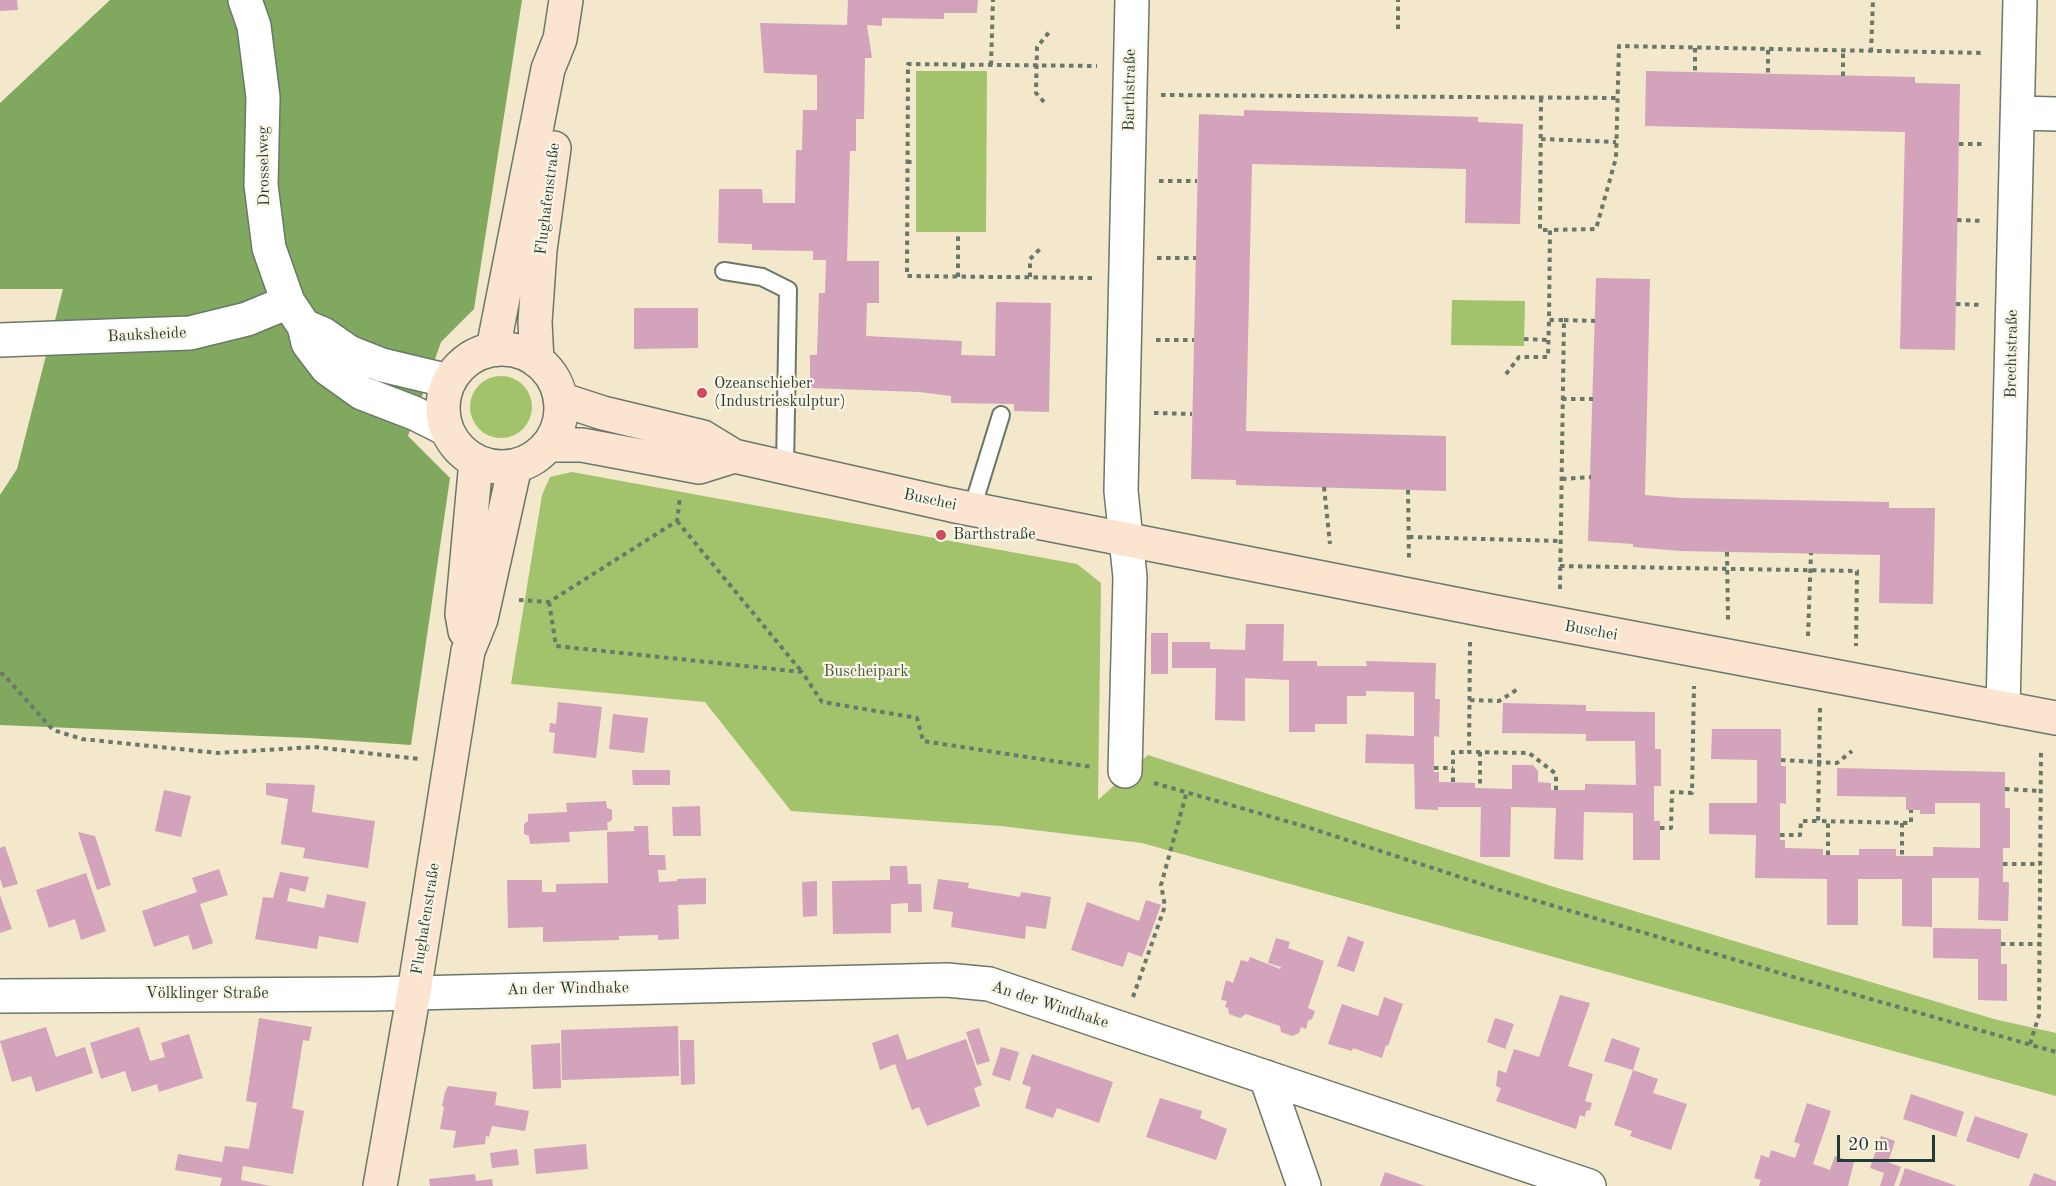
<!DOCTYPE html>
<html>
<head>
<meta charset="utf-8">
<style>
	body { margin:0 }
	#map { position:relative; width:2056px; height:1186px; overflow:hidden; background:#f3e7cc; font-family:"Old Standard TT",serif }
	canvas { display:block }
	.scale { position:absolute; left:1837px; top:1135px; width:98px; height:27px; box-sizing:border-box; border:3px solid #1f3d34; border-top:0; padding-left:8px; font-size:18px; line-height:21px; white-space:nowrap; color:#1f3d34; -webkit-text-stroke:4px #fcf5e5; paint-order:stroke }
</style>
</head>
<body>
<div id="map">
<canvas width="2056" height="1186"></canvas>
<div class="scale">20 m</div>
</div>
<script>
const context = document.querySelector('canvas').getContext('2d');
context.lineJoin = 'round';
function fillPath(path, color) { context.fillStyle = color; context.fill(path, 'evenodd'); }
const toPath = rows => new Path2D(rows.map(r => 'M' + r).join(''));
function strokePath(path, color, width, dash) { context.strokeStyle = color; context.lineWidth = width; context.lineCap = dash ? 'butt' : 'round'; context.setLineDash(dash || []); context.stroke(path); }
function label(font, color, halo, rows, align = 'center') {
  context.font = font + ' "Old Standard TT",serif'; context.lineWidth = 4.5; context.setLineDash([]); context.textBaseline = 'middle'; context.strokeStyle = halo; context.fillStyle = color; for (const [text, x, y, turn = 0] of rows) {
    context.save(); context.translate(x, y); context.rotate((+turn || 0) * Math.PI / 180); context.textAlign = isNaN(turn) ? turn : align; if (halo) context.strokeText(text, 0, 0); context.fillText(text, 0, 0); context.restore();
  }
}
fillPath(toPath([
	[916,71,987,71,986,232,916,232],
	[1452,300,1525,301,1524,346,1451,345],
	'470 407a31 31 0 1 1 62 0a31 31 0 1 1-62 0Z',
	[572,472,1077,564,1101,583,1098,800,1148,755,1551,886,1994,1019,2056,1033,2056,1096,1142,843,1001,826,791,811,705,702,511,684,542,495,550,477]
]), '#a2c26b');
fillPath(toPath([
	[110,0,522,0,474,309,441,342,408,436,450,478,411,745,309,738,0,725,0,495,17,469,63,289,0,289,0,103]
]), '#81a85f');
fillPath(toPath([
	[0,0,17,0,18,10,0,11],
	[848,0,978,0,977,13,944,13,944,19,882,18,882,26,867,25,872,58,865,58,864,119,856,119,856,151,850,151,847,261,879,261,879,303,867,303,866,336,962,341,961,355,995,356,996,302,1051,303,1049,412,1014,411,1014,404,951,403,951,396,919,392,810,388,810,355,817,355,819,293,825,293,826,260,813,260,813,251,752,250,752,244,718,243,719,189,762,189,763,203,795,203,796,150,802,150,803,110,817,110,817,75,764,73,760,23,847,25],
	[1646,71,1915,77,1915,83,1960,84,1955,350,1900,349,1905,132,1645,126],
	[1244,110,1478,117,1478,122,1523,124,1520,224,1465,223,1466,169,1252,164,1246,431,1446,436,1446,491,1236,485,1236,480,1191,479,1199,114,1244,116],
	[1596,278,1650,279,1645,495,1682,498,1889,502,1889,508,1935,508,1933,604,1879,603,1880,555,1681,551,1633,547,1633,544,1588,541],
	[634,308,698,308,698,348,634,349],
	[1246,624,1284,624,1283,661,1317,661,1317,666,1367,666,1366,661,1436,663,1435,699,1440,699,1439,737,1434,736,1434,772,1439,772,1439,782,1475,783,1475,788,1512,789,1512,765,1533,765,1538,771,1538,782,1551,783,1551,790,1585,790,1585,784,1636,785,1635,741,1586,741,1586,734,1502,733,1503,703,1586,705,1586,711,1655,712,1655,749,1661,749,1661,786,1654,786,1654,821,1660,821,1660,860,1633,860,1633,813,1584,812,1583,860,1554,859,1556,808,1511,807,1510,857,1480,857,1481,807,1438,807,1438,810,1415,809,1414,764,1365,763,1366,734,1414,736,1414,692,1366,691,1366,696,1347,696,1347,724,1315,724,1315,732,1289,732,1289,680,1245,678,1245,721,1215,720,1216,668,1172,668,1172,642,1210,642,1210,649,1245,650],
	[1151,633,1168,633,1168,674,1151,674],
	[558,702,602,707,596,758,553,753,555,733,549,732,550,723,556,724],
	[613,714,648,718,644,753,609,749],
	[1712,729,1781,729,1781,766,1786,766,1786,804,1780,803,1780,840,1785,840,1785,848,1823,849,1823,855,1859,855,1859,849,1896,849,1896,856,1933,856,1933,847,1980,848,1980,803,1935,803,1935,814,1920,814,1920,810,1906,810,1906,797,1837,796,1837,768,2005,772,2005,808,2010,808,2010,848,2003,848,2003,882,2009,882,2008,921,1978,920,1979,878,1932,878,1932,927,1902,926,1902,879,1858,879,1858,925,1827,925,1827,879,1755,878,1756,835,1709,834,1709,803,1757,803,1757,760,1711,759],
	[632,770,670,770,670,785,633,785],
	[266,783,315,785,312,812,375,821,368,868,303,858,305,848,281,844,288,799,266,795],
	[164,790,191,796,181,837,155,831],
	[606,801,607,808,612,810,612,820,607,823,608,830,569,832,570,842,530,844,529,836,524,834,524,824,528,821,528,814,567,812,566,803],
	[700,806,701,836,673,836,672,807],
	[634,826,648,826,649,855,665,855,666,870,658,870,659,882,677,881,677,879,706,878,706,904,678,905,679,939,658,940,658,935,619,936,619,940,543,942,543,927,508,928,507,880,542,880,542,892,556,892,556,884,608,883,607,832,634,831],
	[78,832,95,836,111,885,97,890],
	[5,846,18,884,3,888,0,878,0,848],
	[890,866,907,866,908,884,921,884,922,912,908,912,908,903,891,904,891,933,833,934,832,881,890,880],
	[219,869,228,895,200,904,213,943,193,950,188,935,154,947,142,911,197,892,192,878],
	[280,872,309,877,305,892,290,888,287,901,324,908,327,894,366,902,358,943,319,936,317,949,255,939,263,897,273,898],
	[86,873,106,931,81,940,75,919,49,928,36,890],
	[938,879,969,883,968,888,1020,897,1021,892,1051,897,1046,929,1026,926,1025,939,951,927,953,912,933,909],
	[817,881,817,916,803,917,802,882],
	[0,895,12,929,0,933],
	[1146,900,1161,905,1142,957,1128,952,1123,967,1071,950,1087,902,1139,921],
	[1933,928,2001,929,2001,964,2007,964,2007,1001,1978,1000,1978,959,1933,958],
	[1348,936,1364,942,1354,972,1337,966],
	[1276,938,1290,942,1288,948,1324,961,1308,1008,1315,1011,1312,1019,1308,1021,1306,1029,1301,1027,1299,1033,1292,1036,1281,1032,1280,1026,1246,1014,1240,1018,1229,1014,1228,1008,1225,1007,1227,1001,1221,1000,1226,980,1233,983,1241,960,1248,962,1250,957,1280,969,1281,967,1268,963],
	[1560,995,1590,1003,1568,1066,1593,1074,1585,1101,1592,1103,1590,1110,1586,1111,1585,1117,1580,1115,1576,1129,1496,1101,1501,1088,1496,1086,1498,1070,1506,1073,1514,1049,1539,1057],
	[1384,997,1403,1004,1388,1046,1386,1045,1382,1058,1353,1048,1352,1051,1328,1044,1342,1004,1378,1016],
	[259,1018,312,1027,309,1041,303,1040,292,1108,304,1111,293,1174,243,1166,241,1180,270,1186,220,1186,222,1178,175,1170,178,1154,222,1162,225,1146,249,1149,257,1103,246,1101],
	[1495,1018,1514,1024,1505,1049,1487,1042],
	[678,1026,679,1076,562,1080,561,1030],
	[46,1027,56,1057,85,1047,93,1073,36,1092,31,1076,12,1082,0,1041],
	[139,1027,150,1061,165,1057,161,1043,189,1034,203,1078,159,1092,157,1084,132,1092,125,1071,101,1079,90,1043],
	[979,1028,990,1061,977,1065,966,1032],
	[898,1034,907,1060,966,1039,982,1085,974,1088,980,1106,927,1126,919,1107,912,1110,895,1064,880,1070,872,1043],
	[1612,1038,1640,1048,1633,1070,1658,1079,1653,1093,1687,1104,1671,1150,1630,1136,1632,1131,1614,1125,1633,1070,1604,1061],
	[680,1040,694,1040,695,1084,681,1085],
	[560,1043,561,1088,533,1089,531,1045],
	[1001,1047,1019,1052,1010,1081,992,1075],
	[1032,1054,1113,1082,1099,1123,1057,1108,1053,1118,1025,1108,1031,1087,1022,1084],
	[448,1086,497,1092,495,1105,529,1111,525,1131,492,1126,489,1137,486,1136,485,1144,453,1148,456,1131,440,1129,444,1107,442,1106,445,1092],
	[1911,1094,1964,1112,1956,1137,1903,1119],
	[1160,1098,1202,1111,1200,1118,1227,1129,1216,1160,1146,1137],
	[1807,1103,1831,1111,1813,1164,1830,1170,1835,1156,1854,1162,1848,1186,1759,1186,1761,1180,1754,1178,1761,1155,1769,1158,1771,1150,1795,1158,1800,1144,1794,1142],
	[1975,1116,2028,1134,2019,1159,1966,1141],
	[1881,1136,1895,1141,1888,1162,1901,1167,1894,1186,1880,1186,1884,1173,1870,1168],
	[586,1144,588,1169,536,1174,534,1149],
	[517,1149,519,1165,492,1168,490,1153],
	[1905,1168,1957,1186,1899,1186],
	[1385,1172,1425,1186,1380,1186],
	[2034,1173,2056,1181,2056,1186,2029,1186],
	[475,1174,476,1181,492,1179,493,1186,430,1186,429,1179]
]), '#d2a3bb');
const lane = toPath([
	[724,271,762,277,788,290,785,468],
	[972,509,1001,415]
]);
const street = toPath([
	[245,0,254,26,263,97,261,185,269,248,288,302,304,326,308,343,327,368,362,393,414,413,446,429],
	[2018,113,2056,114],
	[304,326,323,334,349,352,382,365,449,381],
	[0,340,190,333,247,319,288,302],
	[2003,708,2020,0],
	[1125,771,1130,577,1121,491,1132,0],
	[0,996,373,994,947,980,989,984,1589,1186],
	[1266,1077,1304,1186]
]);
const secondary = toPath([
	[493,349,548,69,560,39,566,0],
	'443 408a59 59 0 1 1 118 0a59 59 0 1 1-118 0Z',
	[537,361,535,322,540,250,554,148],
	[560,399,603,413,703,437,734,456,951,505,1500,613,2056,718],
	[549,445,582,445,699,467,734,456],
	[465,631,462,614,476,461],
	[380,1186,414,992,468,651,481,619,515,466]
]);
strokePath(lane, '#697869', 20);
strokePath(street, '#697869', 36);
strokePath(secondary, '#697869', 36);
strokePath(toPath([
	[1398,29,1398,0],
	[1695,48,1695,72],
	[1768,50,1768,74],
	[1871,52,1873,0],
	[963,64,963,71],
	[991,65,993,0],
	[1843,76,1843,51],
	[1161,95,1617,98],
	[1541,98,1540,230,1550,230],
	[1044,102,1036,93,1037,47,1050,31],
	[1541,139,1616,142],
	[1959,144,1985,144],
	[907,162,916,162],
	[1159,181,1197,181],
	[1957,220,1984,221],
	[1157,258,1196,258],
	[958,277,958,232],
	[1030,277,1030,259,1041,248],
	[1092,278,907,276,908,64,1097,66],
	[1956,304,1982,305],
	[1564,320,1595,321],
	[1524,339,1548,340],
	[1156,340,1194,340],
	[1506,374,1519,357,1548,357,1549,320],
	[1562,399,1593,399],
	[1154,413,1192,414],
	[1562,479,1591,477],
	[1324,487,1330,544],
	[1408,490,1409,560],
	[677,521,802,672],
	[1409,537,1560,541],
	[1727,552,1728,620],
	[1560,566,1857,571,1856,646],
	[1560,589,1564,320,1549,320,1550,230,1596,229,1616,158,1619,46,1985,53],
	[519,600,549,602,677,521,680,497],
	[549,602,556,646,802,672,822,702,917,718,923,741,1092,767],
	[1808,636,1811,553],
	[1470,642,1469,752,1529,753,1556,774,1556,790],
	[0,673,4,675,53,730,82,739,218,753,314,747,420,759],
	[1470,700,1499,701,1518,689],
	[1820,708,1818,821,1911,823,1911,810],
	[1480,752,1480,788],
	[1781,760,1837,763,1852,751],
	[1434,768,1453,768],
	[1453,782,1453,752,1469,752],
	[1154,783,1307,827,1500,890,1783,974,2056,1052],
	[2005,789,2040,791],
	[1902,823,1902,856],
	[1660,828,1671,828,1672,792,1692,793,1694,686],
	[1780,835,1800,835,1801,821,1818,821],
	[1828,855,1828,822],
	[2003,864,2040,864],
	[2001,944,2040,944],
	[1133,997,1165,906,1161,885,1187,791],
	[2030,1044,2039,1015,2041,749]
]), '#697869', 4, [4.5, 4.5]);
strokePath(lane, '#fff', 16);
strokePath(street, '#fff', 33);
strokePath(secondary, '#fce5d0', 33);
for (const [x, y, r, color] of [
	[702,393,6,"#d1495b"],
	[941,535,6,"#d1495b"]
]) { const dot = new Path2D(); dot.arc(x, y, r, 0, 2 * Math.PI); context.fillStyle = color; context.fill(dot); strokePath(dot, '#fcf5e5', 2); }
label('16px', '#1f3d34', '#fcf5e5', [
	["Barthstraße",1130,90,-89],
	["Drosselweg",264,166,-91],
	["Flughafenstraße",548,199,-83],
	["Bauksheide",147,335,-3],
	["Brechtstraße",2012,354,-89],
	["Buschei",930,500,12],
	["Buschei",1591,631,10],
	["Flughafenstraße",426,919,-81],
	["An der Windhake",568,989,-1],
	["Völklinger Straße",207,994],
	["An der Windhake",1050,1005,18]
]);
label('16px', '#1f3d34', '#fcf5e5', [
	["Ozeanschieber",714,384],
	["(Industrieskulptur)",714,402],
	["Barthstraße",953,535]
], 'left');
label('16px', '#405e42', '#fcf5e5', [
	["Buscheipark",866,672]
]);
</script>
</body>
</html>
